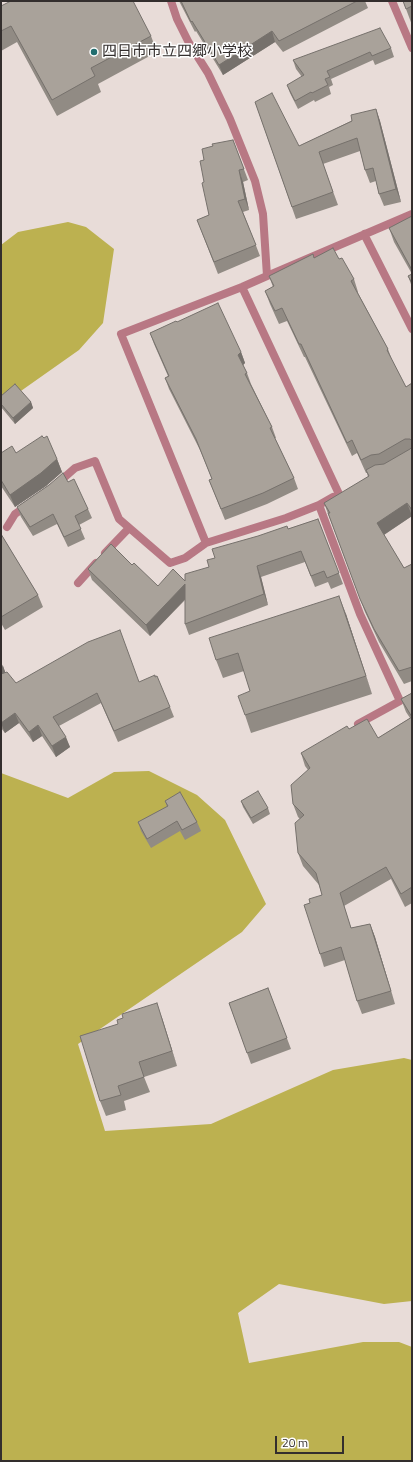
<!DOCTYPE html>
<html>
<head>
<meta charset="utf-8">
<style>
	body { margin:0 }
	#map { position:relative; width:413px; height:1462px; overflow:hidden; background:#e8dcd8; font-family:"Titillium Web",sans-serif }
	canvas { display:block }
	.frame { position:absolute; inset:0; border:2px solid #332e2d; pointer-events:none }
	.scale { position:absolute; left:275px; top:1436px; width:69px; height:18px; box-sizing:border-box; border:2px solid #332e2d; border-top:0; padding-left:5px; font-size:12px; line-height:14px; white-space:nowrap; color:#332e2d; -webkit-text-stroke:3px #fff; paint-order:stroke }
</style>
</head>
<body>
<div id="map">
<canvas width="413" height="1462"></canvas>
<div class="frame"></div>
<div class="scale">20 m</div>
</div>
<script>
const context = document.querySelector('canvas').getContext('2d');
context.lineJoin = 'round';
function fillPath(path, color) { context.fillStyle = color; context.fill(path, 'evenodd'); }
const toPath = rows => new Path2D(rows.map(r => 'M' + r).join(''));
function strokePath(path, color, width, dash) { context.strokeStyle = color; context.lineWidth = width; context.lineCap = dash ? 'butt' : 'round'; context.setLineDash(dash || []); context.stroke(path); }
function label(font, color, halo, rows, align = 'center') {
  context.font = font + ' "Titillium Web","Noto Sans JP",sans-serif'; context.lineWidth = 3; context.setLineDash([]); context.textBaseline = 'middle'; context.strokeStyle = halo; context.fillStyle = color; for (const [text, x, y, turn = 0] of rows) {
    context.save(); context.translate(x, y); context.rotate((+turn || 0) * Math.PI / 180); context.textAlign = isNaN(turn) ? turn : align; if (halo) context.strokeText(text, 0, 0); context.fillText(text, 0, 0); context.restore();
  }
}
fillPath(toPath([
	[68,222,86,227,114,249,103,323,79,350,1,405,1,245,18,232],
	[149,771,197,795,225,820,266,904,242,932,78,1044,105,1131,211,1124,333,1070,404,1058,412,1060,412,1301,384,1304,279,1284,238,1313,249,1363,363,1342,399,1342,412,1347,412,1461,1,1461,1,773,68,798,114,772]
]), '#bcb150');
strokePath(toPath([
	[171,1,177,19,189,43,208,73,230,119,255,181,263,214,267,276,412,214],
	[392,1,412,48],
	[364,234,412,329],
	[242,287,339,494],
	[58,483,75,468,95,461,119,519,170,563,185,558,206,543,286,518,319,505,333,497],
	[319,505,360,614,400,701,358,724],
	[7,527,15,514,28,505],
	[206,543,121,334,242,287,267,276],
	[105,553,129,528],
	[78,583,96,563]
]), '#b87884', 8);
fillPath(toPath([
	[179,1,365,1,368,8,283,52,275,42,223,75,196,31,195,32],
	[403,1,412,1,412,25],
	[1,6,151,36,157,52,98,84,101,92,57,116,17,42,1,51],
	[391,48,394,57,375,65,373,60,331,79,333,85,329,87,331,94,315,102,314,100,298,109,290,93,287,85,302,77,296,69,293,60],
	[255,102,299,146,376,109,380,121,401,202,384,206,379,194,376,181,370,183,365,170,360,151,323,164,338,205,296,219],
	[233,140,248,180,243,182,249,210,243,212,260,256,218,274,197,220,209,215,204,182,204,160,213,146],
	[412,216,412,287,408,276,412,274,394,242,389,228],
	[314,258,339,259,354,279,358,292,358,293,388,349,392,360,406,387,412,383,412,516,384,535,404,568,412,564,412,681,404,684,379,642,365,612,324,503,368,477,367,473,366,473,357,453,352,456,305,357,304,357,287,321,279,324,270,304,265,291,273,287,269,276],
	[177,322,241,352,245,363,243,365,247,373,251,384,272,427,276,438,275,438,294,478,298,489,267,504,225,520,209,480,212,479,200,450,169,389,165,378,168,376,154,344,150,333],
	[1,396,31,402,33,408,15,424,1,407],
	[1,453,16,453,57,459,62,472,46,486,15,507,1,486],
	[68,482,88,509,92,518,79,525,85,539,68,547,57,524,33,536,21,517,17,507,49,485],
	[318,519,343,584,331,589,328,582,315,587,305,562,261,577,268,605,189,635,185,624,185,600,150,636,92,580,88,569,132,565,158,586,185,581,209,567,215,558,288,529],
	[1,534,38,595,43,607,5,630,1,623],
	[346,614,372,694,251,733,245,715,250,691,244,671,223,678,216,660],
	[1,663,3,666,5,672,16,683,139,682,170,707,174,717,118,742,101,703,59,726,70,747,56,757,42,736,33,742,19,723,5,733,1,728],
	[412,693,412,903,405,907,391,879,344,906,351,928,370,924,375,937,395,1004,362,1014,357,1001,345,960,324,967,320,954,310,903,322,895,319,885,303,866,298,853,300,819,298,817,293,804,308,770,305,766,301,753,349,729,378,738,410,718,406,712,401,699],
	[165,801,197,822,201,831,185,840,180,831,151,848,141,831,138,822,167,807],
	[241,801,268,808,270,814,253,824,243,807],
	[268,988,291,1049,251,1064,229,1003],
	[162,1018,177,1066,144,1077,150,1092,124,1101,126,1110,106,1116,100,1101]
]), '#918b84');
fillPath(toPath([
	[272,31,275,42,223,75,219,65],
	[376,109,380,121,401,202,396,189],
	[239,170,243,182,249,210,245,199],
	[241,352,245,363,242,366,238,355],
	[31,402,33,408,15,424,13,418],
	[57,459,62,472,46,486,15,507,10,495],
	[407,503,412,516,382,536,377,523],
	[257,566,261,577,268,605,264,594],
	[185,584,189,595,150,636,146,625],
	[339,596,346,614,372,694,366,676],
	[3,666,7,677,1,682,1,668],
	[15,713,19,723,5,733,1,723],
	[38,725,42,736,33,742,29,732],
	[66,737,70,747,56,757,52,746],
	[370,924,375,937,395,1004,391,991],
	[157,1003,162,1018,177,1066,172,1051]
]), '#76716c');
const building = toPath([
	[11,1,133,1,151,36,91,68,95,76,52,100,11,26,1,31,1,6,11,1],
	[181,1,357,1,279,41,272,31,219,65,192,21,191,22,181,1],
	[403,1,412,1,412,6,406,9,403,1],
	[380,28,391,48,372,56,370,52,327,71,330,77,325,79,328,85,312,93,311,92,295,101,287,85,304,75,293,60,380,28],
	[272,93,299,146,352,121,351,115,376,109,396,189,379,194,373,168,365,170,357,138,319,152,333,192,292,207,255,102,272,93],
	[233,140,244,169,239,170,245,199,238,201,256,245,214,262,197,220,209,215,202,183,204,182,200,161,204,160,202,149,213,146,212,144,233,140],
	[412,216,412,270,389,228,412,216],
	[333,248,339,259,342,258,354,279,351,281,388,349,387,350,406,387,412,383,412,441,410,439,405,439,379,454,371,455,361,460,352,440,347,443,301,344,299,344,282,308,275,311,265,291,274,286,269,276,313,254,314,258,333,248],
	[412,274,412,283,408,276,412,274],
	[218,303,241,352,238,355,247,373,245,374,272,427,270,428,294,478,263,493,221,509,209,480,212,479,196,439,165,378,169,376,150,333,176,321,177,322,218,303],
	[15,384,31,402,13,418,1,404,1,396,15,384],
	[42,436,44,438,47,436,57,459,41,473,10,495,1,480,1,453,12,446,16,453,42,436],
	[412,447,412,510,407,503,377,523,404,568,412,564,412,667,399,671,374,629,360,599,328,513,330,513,324,503,369,476,366,470,375,465,384,464,410,449,412,447],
	[63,473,68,482,74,479,88,509,75,516,81,529,64,537,53,514,30,527,17,507,49,485,63,473],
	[318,519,339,573,327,578,324,571,311,576,301,551,257,566,264,594,185,624,185,584,146,625,88,569,111,544,132,565,134,563,158,586,173,569,185,581,185,574,209,567,207,560,215,558,212,549,258,536,287,526,288,529,318,519],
	[1,534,38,595,1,617,1,534],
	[339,596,366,676,245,715,238,696,250,691,238,653,216,660,209,638,339,596],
	[120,630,139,682,155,675,155,677,157,676,170,707,114,731,97,693,53,717,66,737,52,746,38,725,29,732,15,713,1,723,1,674,7,672,16,683,88,642,120,630],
	[412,693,412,717,401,699,412,693],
	[412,717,412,887,401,894,386,867,340,893,351,928,370,924,391,991,357,1001,341,947,320,954,304,905,310,903,309,899,322,895,316,873,298,853,295,823,304,815,293,804,291,785,310,768,301,753,347,726,349,729,367,719,378,738,412,717],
	[258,791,268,808,251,818,241,801,258,791],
	[180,792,197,822,182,830,177,821,147,839,138,822,168,806,165,801,180,792],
	[268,988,287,1038,247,1053,229,1003,268,988],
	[157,1003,172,1051,139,1062,144,1077,118,1086,121,1095,100,1101,80,1036,118,1024,117,1020,123,1018,122,1014,157,1003]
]);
fillPath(building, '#a9a29a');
strokePath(building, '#76716c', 1);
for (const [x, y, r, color] of [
	[94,52,4,"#216d6f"]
]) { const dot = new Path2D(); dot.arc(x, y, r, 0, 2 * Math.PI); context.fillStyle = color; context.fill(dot); strokePath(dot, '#fff', 1.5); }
label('15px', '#332e2d', '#fff', [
	["四日市市立四郷小学校",102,52]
], 'left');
</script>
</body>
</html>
